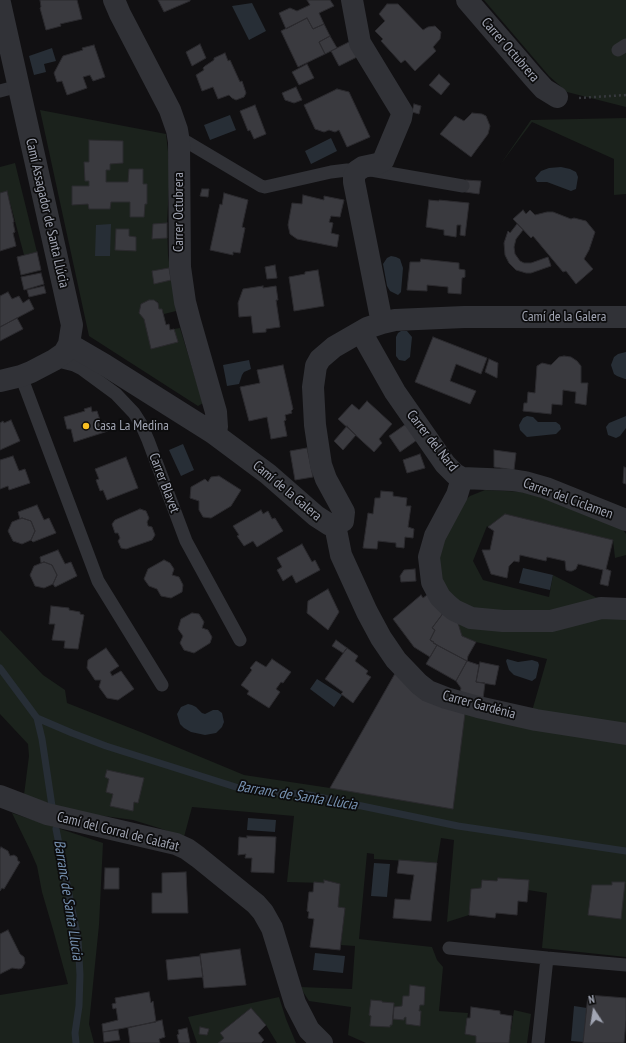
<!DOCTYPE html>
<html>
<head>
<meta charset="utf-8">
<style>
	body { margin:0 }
	#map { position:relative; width:626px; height:1043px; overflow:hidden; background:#111012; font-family:"PT Sans Narrow",sans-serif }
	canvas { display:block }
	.north { position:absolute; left:574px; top:991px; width:40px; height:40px; -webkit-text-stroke:3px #0c0c0d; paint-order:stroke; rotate:348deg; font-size:11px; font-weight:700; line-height:16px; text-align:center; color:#a1a5b3 }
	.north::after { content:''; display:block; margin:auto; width:14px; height:18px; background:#a1a5b3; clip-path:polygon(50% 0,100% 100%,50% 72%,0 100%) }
</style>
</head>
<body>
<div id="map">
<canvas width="626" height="1043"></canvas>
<div class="north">N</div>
</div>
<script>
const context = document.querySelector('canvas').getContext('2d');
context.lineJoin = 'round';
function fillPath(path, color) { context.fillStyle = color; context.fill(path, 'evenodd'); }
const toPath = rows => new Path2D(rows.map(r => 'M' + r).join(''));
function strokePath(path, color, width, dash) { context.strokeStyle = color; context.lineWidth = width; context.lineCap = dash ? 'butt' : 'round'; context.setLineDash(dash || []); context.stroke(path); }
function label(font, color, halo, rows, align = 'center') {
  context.font = font + ' "PT Sans Narrow",sans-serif'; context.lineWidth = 3.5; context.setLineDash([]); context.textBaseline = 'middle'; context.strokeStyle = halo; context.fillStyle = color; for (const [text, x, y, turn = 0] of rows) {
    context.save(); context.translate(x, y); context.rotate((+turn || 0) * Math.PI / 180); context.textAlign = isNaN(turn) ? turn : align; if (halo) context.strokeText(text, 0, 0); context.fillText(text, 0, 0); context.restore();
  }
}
fillPath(toPath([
	[484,0,626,0,626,107,567,92,549,76],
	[40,110,166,134,170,169,167,223,168,255,176,311,164,314,162,309,159,309,158,302,154,300,149,300,141,304,139,312,144,319,151,349,177,342,174,329,180,328,203,403,198,406,89,336],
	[626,118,626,194,614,195,614,159,532,122,500,165,531,120],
	[15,163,37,252,24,255,7,191,0,193,0,167],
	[485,490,526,492,621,527,626,534,626,555,615,558,613,540,505,514,488,527,487,526,473,561,483,580,549,597,553,575,601,600,554,611,484,612,454,602,438,575,440,540,461,504,470,496],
	[626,615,626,726,532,711,547,659,476,642,462,636,457,620,585,620],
	[0,630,43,675,65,690,67,703,143,733,244,775,330,788,406,680,626,742,626,957,542,948,547,893,528,890,497,881,482,880,481,888,471,889,469,915,447,922,454,840,441,838,437,863,374,859,374,854,367,853,359,939,432,947,437,960,443,967,439,1011,468,1013,465,1034,476,1036,476,1043,366,1043,348,1035,351,1007,309,1001,300,987,352,989,355,946,341,945,345,908,338,907,340,884,325,880,324,883,287,882,294,816,192,807,184,837,159,828,133,820,90,814,66,809,24,795,29,756,28,744,0,714],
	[12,813,103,843,99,925,89,1024,94,1043,0,1043,0,995,68,984,54,933,42,892,37,866,30,850],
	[279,997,286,1019,296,1043,277,1043,266,1025,251,1008,220,1033,224,1038,218,1043,197,1043,188,1017],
	[514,1010,531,1014,527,1043,509,1043]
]), '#1b221c');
fillPath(toPath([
	[252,3,266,31,249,40,232,6],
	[52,48,56,61,44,64,46,72,34,75,29,56],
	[230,115,236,130,210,140,204,125],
	[331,138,337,151,311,164,305,151],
	[561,167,570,169,576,172,578,177,576,189,571,191,547,182,537,182,535,178,541,171,549,168],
	[111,224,110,256,95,256,96,225],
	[391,256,396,257,400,259,403,268,401,292,398,295,390,291,387,286,383,264,387,258],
	[401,331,407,331,412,337,410,357,405,361,399,360,396,356,396,337,398,333],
	[626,352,626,379,625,379,617,376,614,374,611,365,614,357,618,354],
	[249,360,251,369,244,372,242,375,239,384,227,386,223,365],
	[527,416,533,417,538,422,556,422,560,425,561,429,556,434,527,437,520,430,519,425,523,418],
	[626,416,626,428,620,436,616,438,608,435,606,427,609,423],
	[183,444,194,470,181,476,169,450],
	[523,568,553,575,550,590,519,583],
	[507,659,518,662,532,660,538,662,539,665,536,678,532,681,514,675,509,670,506,661],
	[317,679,342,695,334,707,310,689],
	[188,704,192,705,196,707,202,713,205,714,213,710,218,710,222,713,224,722,222,727,216,733,205,735,191,732,184,728,180,724,177,714,181,707],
	[248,818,276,820,275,832,247,830],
	[374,863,390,864,387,897,371,896],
	[315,953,345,956,343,973,313,970],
	[574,1006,587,1008,584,1042,571,1041]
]), '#272e36');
strokePath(toPath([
	[0,668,37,718,72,733,106,746,242,789,309,795,458,826,626,851],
	[37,718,42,739,52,806],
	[56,829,78,939,80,975,79,1006,75,1033,76,1043]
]), '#272e36', 7);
const building = toPath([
	[40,0,77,0,82,19,60,24,61,26,46,30,40,8,41,7,40,0],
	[158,0,190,0,190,1,164,12,158,0],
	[307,0,330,0,334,6,319,13,324,24,313,29,307,18,286,29,279,13,290,8,297,11,310,5,307,0],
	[387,4,398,4,423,30,428,27,435,26,441,32,440,39,433,47,436,51,415,71,405,60,401,63,381,41,383,39,375,31,385,21,379,14,387,4],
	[307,18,313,29,324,24,330,36,319,42,325,54,298,67,281,31,307,18],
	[330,36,337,48,325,54,319,42,330,36],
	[351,41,359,56,339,66,331,51,351,41],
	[200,44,206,58,192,66,186,52,200,44],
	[94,45,105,77,93,81,90,75,83,77,87,88,67,95,62,81,57,82,54,73,63,56,83,50,82,48,94,45],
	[225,53,228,61,230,60,240,82,242,81,246,93,244,97,236,100,232,98,229,95,218,99,213,87,202,91,196,75,204,70,203,68,205,66,214,60,214,58,225,53],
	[307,64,314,78,299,85,292,72,307,64],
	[439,74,450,84,441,95,429,85,439,74],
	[296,87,302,100,294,103,285,100,282,93,296,87],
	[337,89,349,92,370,137,347,147,339,130,335,132,329,130,324,132,315,129,304,105,337,89],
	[414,104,421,106,419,114,412,112,414,104],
	[255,105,266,134,254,139,250,130,248,131,240,111,255,105],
	[472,113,482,114,486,116,490,126,488,134,471,157,440,134,455,116,464,121,472,113],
	[89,140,123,141,123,163,110,164,110,170,106,170,106,182,128,182,129,169,143,169,143,184,147,184,147,204,145,204,144,217,130,217,130,202,111,202,110,209,89,209,88,204,72,205,72,186,89,186,89,181,85,181,84,162,89,162,89,140],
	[466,180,481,181,479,194,465,192,466,180],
	[202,189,209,189,208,197,200,196,202,189],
	[7,191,14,222,13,222,15,232,13,233,16,246,0,251,0,193,7,191],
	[224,193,248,200,242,227,245,228,240,253,233,252,233,255,210,250,220,204,222,205,224,193],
	[303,195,324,200,324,196,344,200,340,217,331,216,329,222,333,223,331,233,339,235,337,247,297,239,290,234,288,225,292,203,302,204,303,195],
	[429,200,439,201,439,200,469,203,465,236,460,235,461,225,457,225,456,237,444,235,444,230,426,227,429,200],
	[523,210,526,214,530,210,535,215,547,212,553,212,571,219,574,218,586,221,595,232,589,250,584,259,593,269,576,284,566,271,563,272,533,236,531,238,513,219,523,210],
	[167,223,167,238,152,239,153,224,167,223],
	[517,224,523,230,516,239,514,247,515,254,520,261,524,263,531,263,548,257,551,266,531,273,526,273,516,270,509,263,505,255,504,243,508,231,510,233,517,224],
	[116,229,129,229,129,236,136,237,136,251,115,250,116,229],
	[37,252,41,270,21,275,17,257,37,252],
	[421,259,459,263,459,269,465,270,465,277,462,278,461,294,448,293,448,287,427,285,427,291,407,290,410,262,420,262,421,259],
	[275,265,277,278,267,279,265,267,275,265],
	[169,268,171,280,154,284,152,271,169,268],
	[318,270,324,306,294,311,289,277,305,274,305,272,318,270],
	[41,273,44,284,24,290,21,277,41,273],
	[44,286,46,293,29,297,27,290,44,286],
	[263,286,263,288,276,286,278,300,276,300,280,327,266,329,266,332,253,333,251,316,239,317,238,303,243,289,263,286],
	[8,292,12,299,19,296,23,303,29,299,34,309,0,327,0,296,8,292],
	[149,300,154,300,158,303,159,309,162,309,166,325,169,324,170,330,174,329,178,342,151,349,144,319,139,313,141,304,149,300],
	[17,318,23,329,0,341,0,327,17,318],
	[433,337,487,358,481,374,456,364,450,381,476,391,470,404,415,382,433,337],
	[564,356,571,357,577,361,581,366,581,383,588,383,586,405,575,403,576,392,563,390,562,405,552,404,551,414,523,411,524,403,527,403,528,392,535,393,537,366,542,363,551,365,559,357,564,356],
	[489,359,498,363,497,378,485,372,489,359],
	[283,365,293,409,291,411,292,413,285,415,286,420,284,421,287,436,271,439,267,417,249,421,240,387,260,383,257,370,283,365],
	[367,401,392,424,379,439,382,443,374,452,338,419,352,404,359,410,367,401],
	[91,407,92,412,97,411,101,423,105,421,108,431,74,442,71,429,67,429,64,417,85,411,84,409,91,407],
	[11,420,20,441,0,450,0,423,3,421,4,423,11,420],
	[406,424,417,440,400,452,389,436,406,424],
	[347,426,356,435,343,450,334,441,347,426],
	[307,448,313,477,295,480,290,451,307,448],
	[494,450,516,453,514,470,494,467,494,450],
	[420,454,425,468,407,473,403,460,420,454],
	[13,456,19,471,25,469,30,483,9,490,8,486,0,489,0,460,13,456],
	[126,457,138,488,107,500,103,490,100,491,96,480,99,479,95,469,126,457],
	[624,467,626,468,626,484,623,483,624,467],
	[219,476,241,490,231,506,211,518,203,517,199,510,199,501,190,498,191,487,205,479,208,482,211,477,219,476],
	[381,491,393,492,393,496,407,498,406,506,411,506,408,527,414,529,413,538,405,537,404,548,396,547,396,543,378,541,377,549,363,548,368,513,373,514,375,498,380,498,381,491],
	[37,505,44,520,49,518,56,533,33,542,31,540,35,531,31,521,22,518,20,519,18,512,37,505],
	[140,509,146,511,149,518,147,522,148,526,152,527,155,535,152,540,126,549,121,548,118,541,120,538,118,533,115,533,112,524,115,520,140,509],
	[261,510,263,514,268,511,272,519,275,518,283,531,257,547,253,541,244,546,237,536,239,535,233,526,261,510],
	[505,514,613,540,606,569,611,571,608,586,600,584,603,570,578,564,576,569,572,571,569,571,566,570,565,561,547,557,546,561,520,555,519,562,514,561,509,566,507,578,491,574,482,550,490,550,494,531,488,527,505,514],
	[22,518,31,521,35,531,31,540,22,544,13,541,8,531,12,522,22,518],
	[302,544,312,562,315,560,320,570,296,583,292,575,283,581,277,570,282,567,277,558,302,544],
	[58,550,65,564,71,562,77,576,55,587,53,584,57,575,52,565,44,562,41,563,40,557,58,550],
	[164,560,170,563,174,569,172,575,179,577,183,585,182,592,171,598,161,596,157,589,149,586,144,579,148,569,164,560],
	[44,562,52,565,57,575,53,584,44,588,35,586,30,575,34,566,44,562],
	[415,569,416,581,401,582,400,576,404,570,415,569],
	[328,589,339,612,328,630,307,613,308,601,328,589],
	[421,595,423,598,427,595,444,612,432,628,435,630,430,640,437,645,430,657,414,647,393,619,421,595],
	[51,606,69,608,69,610,80,612,80,614,84,615,78,649,64,648,65,641,52,640,55,624,49,624,51,606],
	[444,612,457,620,462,636,476,642,468,656,467,661,433,643,434,642,430,640,435,630,432,628,444,612],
	[192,613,199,614,204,622,202,628,208,630,212,637,210,643,194,653,184,650,180,643,183,636,178,629,181,619,192,613],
	[336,640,347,648,343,653,332,646,336,640],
	[437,645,467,661,456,681,426,664,437,645],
	[106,648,119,666,110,672,112,676,121,671,134,689,118,700,107,698,99,687,101,680,95,680,87,668,88,660,106,648],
	[347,648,358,656,355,661,368,671,366,674,371,677,353,703,341,694,343,692,325,679,347,648],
	[272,659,291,672,283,683,281,682,276,689,280,692,269,708,247,694,249,691,241,685,252,670,250,668,256,661,266,667,272,659],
	[467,661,479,665,476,682,485,683,483,699,460,692,461,688,456,681,467,661],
	[480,662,499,666,495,685,476,682,480,662],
	[397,670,465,713,453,809,330,788,397,670],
	[107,770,144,778,138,803,134,802,133,811,110,806,113,794,106,792,109,779,105,777,107,770],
	[247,836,276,837,274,873,251,872,252,858,245,858,246,854,238,855,239,837,247,838,247,836],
	[1,847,8,851,10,856,14,855,17,857,18,861,20,862,4,889,2,888,0,891,0,849,1,847],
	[399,860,437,863,431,921,393,918,395,899,410,900,414,875,397,873,399,860],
	[105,868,119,868,119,889,104,889,105,868],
	[186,872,188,913,152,913,152,893,162,893,162,873,186,872],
	[498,878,529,880,527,902,518,901,517,915,496,913,495,918,469,915,471,889,481,888,482,880,497,881,498,878],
	[324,880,340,884,338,907,345,908,340,950,310,947,314,919,308,918,309,912,307,911,309,892,313,892,314,882,324,883,324,880],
	[612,882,625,882,621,919,588,915,592,885,612,885,612,882],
	[8,930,20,954,24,957,25,963,22,968,19,969,12,968,0,974,0,934,8,930],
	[240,949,246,985,204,988,200,954,240,949],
	[200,956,203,977,168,980,166,960,200,956],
	[410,985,425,987,424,1005,420,1005,419,1011,421,1011,420,1026,406,1024,406,1017,404,1018,404,1020,393,1019,394,1007,402,1006,403,996,409,996,410,985],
	[149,992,151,1003,153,1001,156,1022,103,1032,102,1024,118,1020,116,1008,113,1009,112,1004,116,1003,115,998,149,992],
	[588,995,626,998,626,1020,624,1043,583,1043,588,995],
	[371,1000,382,1001,382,1002,394,1003,392,1025,390,1025,390,1027,370,1026,371,1016,369,1015,371,1000],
	[471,1007,500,1011,500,1014,512,1016,509,1043,476,1043,476,1036,465,1034,467,1018,470,1018,471,1007],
	[251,1008,266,1025,258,1033,264,1040,261,1043,218,1043,224,1038,220,1033,251,1008],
	[162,1020,165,1037,159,1039,160,1043,130,1043,128,1028,162,1020],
	[200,1027,209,1029,207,1035,199,1034,200,1027],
	[187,1028,190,1043,179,1043,177,1035,179,1034,178,1030,187,1028],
	[118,1030,120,1040,104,1042,103,1032,118,1030]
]);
fillPath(building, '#3a3a3f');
strokePath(building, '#2b2a2e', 1);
strokePath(toPath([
	[579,98,626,95]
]), '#37393e', 2.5, [2, 3]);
strokePath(toPath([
	[618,50,626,45],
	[0,91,19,86],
	[179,142,187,142,261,186,265,187,331,172,347,170,371,170,463,186],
	[54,360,74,365,82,369,116,394,134,413,141,424,148,440,186,541,240,640],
	[21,376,98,581,162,685],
	[449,948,547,958,538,1043],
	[547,958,626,965]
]), '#313237', 13);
strokePath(toPath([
	[114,0,120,14,170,110,177,130,179,142,180,267,185,302,190,321,216,412,217,427,213,433],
	[352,0,360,43,402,112,401,118,383,161,377,164,363,167,357,171,354,176,354,182,382,323],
	[467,0,534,78,544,89,557,97],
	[0,3,72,325,69,344,64,353,54,360,31,372,21,376,0,381],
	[361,332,395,392,445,464,455,474,462,478,512,480,525,482,546,488,626,520],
	[69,344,105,365,213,433,268,474,316,516,330,525,335,525,343,521,344,512,326,479,321,465,315,425,313,387,316,366,320,359,334,347,367,328,382,323,395,320,464,317,626,317],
	[462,478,457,495,435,536,429,557,432,582,440,597,448,605,454,610,471,618,503,621,551,621,601,608,626,609],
	[335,525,341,555,367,612,381,638,396,660,419,684,428,691,446,698,478,707,536,720,626,734],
	[0,796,47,814,176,844,187,849,198,857,256,904,263,912,272,928,295,1003,309,1030,322,1043]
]), '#313237', 22);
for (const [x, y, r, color] of [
	[86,426,4,"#f9bf22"]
]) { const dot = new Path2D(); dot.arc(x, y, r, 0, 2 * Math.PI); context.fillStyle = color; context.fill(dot); strokePath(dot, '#0c0c0d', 1.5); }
label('14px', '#a1a5b3', '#0c0c0d', [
	["Carrer Octubrera",510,50,49],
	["Carrer Octubrera",179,212,-90],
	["Camí Assagador de Santa Llúcia",47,213,77],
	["Camí de la Galera",564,317],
	["Carrer del Nard",432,441,52],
	["Carrer Blavet",164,483,69],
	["Camí de la Galera",287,491,40],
	["Carrer del Ciclamen",568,499,20],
	["Carrer Gardénia",479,705,15],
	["Camí del Corral de Calafat",118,832,14]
]);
label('14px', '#a1a5b3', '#0c0c0d', [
	["Casa La Medina",94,426]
], 'left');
label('italic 15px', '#7691b1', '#0c0c0d', [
	["Barranc de Santa Llúcia",297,796,9],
	["Barranc de Santa Llucia",68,900,81]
]);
</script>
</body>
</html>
